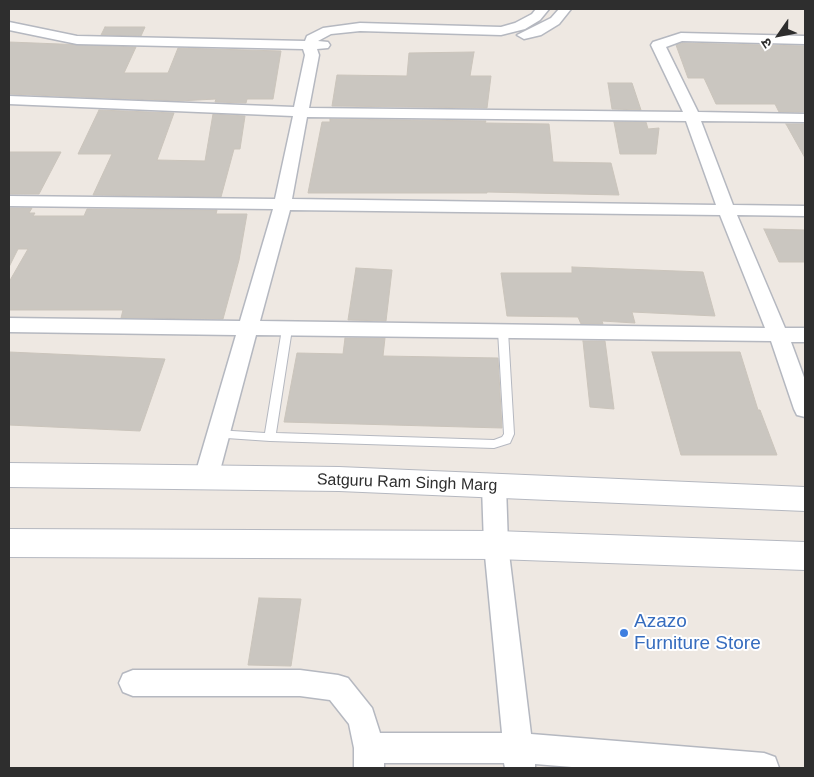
<!DOCTYPE html>
<html>
<head>
<meta charset="utf-8">
<style>
	body { margin:0 }
	#map { position:relative; width:814px; height:777px; overflow:hidden; background:#eee8e2; font-family:Arial,"Noto Sans Devanagari",sans-serif }
	canvas { display:block }
	.frame { position:absolute; inset:0; border:10px solid #2e2e2e; pointer-events:none }
	.north { position:absolute; left:754px; top:10px; width:50px; height:50px; -webkit-text-stroke:4px #fff; paint-order:stroke; rotate:237deg; font-size:14px; font-weight:700; line-height:20px; text-align:center; color:#2e2e2e }
	.north::after { content:''; display:block; margin:auto; width:18px; height:22px; background:#2e2e2e; clip-path:polygon(50% 0,100% 100%,50% 72%,0 100%) }
</style>
</head>
<body>
<div id="map">
<canvas width="814" height="777"></canvas>
<div class="frame"></div>
<div class="north">उ</div>
</div>
<script>
const context = document.querySelector('canvas').getContext('2d');
context.lineJoin = 'round';
function fillPath(path, color) { context.fillStyle = color; context.fill(path, 'evenodd'); }
const toPath = rows => new Path2D(rows.map(r => 'M' + r).join(''));
function strokePath(path, color, width, dash) { context.strokeStyle = color; context.lineWidth = width; context.lineCap = dash ? 'butt' : 'round'; context.setLineDash(dash || []); context.stroke(path); }
function label(font, color, halo, rows, align = 'center') {
  context.font = font + ' Arial,sans-serif'; context.lineWidth = 4; context.setLineDash([]); context.textBaseline = 'middle'; context.strokeStyle = halo; context.fillStyle = color; for (const [text, x, y, turn = 0] of rows) {
    context.save(); context.translate(x, y); context.rotate((+turn || 0) * Math.PI / 180); context.textAlign = isNaN(turn) ? turn : align; if (halo) context.strokeText(text, 0, 0); context.fillText(text, 0, 0); context.restore();
  }
}
const building = toPath([
	[105,27,145,27,141,36,101,35,105,27],
	[9,42,136,47,124,73,168,73,178,48,281,51,273,99,247,99,246,103,215,102,216,99,179,101,9,94,9,42],
	[682,43,805,46,805,112,779,112,775,104,716,104,704,78,688,78,676,45,682,43],
	[474,52,470,76,491,76,487,108,332,106,337,75,407,76,409,53,474,52],
	[608,83,632,83,641,110,612,109,608,83],
	[99,110,174,113,157,160,205,161,213,114,245,116,240,149,234,149,221,197,93,195,112,154,78,154,99,110],
	[330,119,486,121,485,123,549,124,553,162,611,163,619,195,487,192,487,193,308,193,322,122,330,122,330,119],
	[614,122,646,122,648,129,659,128,656,154,620,154,614,122],
	[786,124,805,124,805,158,786,124],
	[9,152,61,152,39,194,9,194,9,152],
	[9,208,32,208,29,213,35,213,33,216,84,216,87,209,217,210,216,214,247,214,239,260,223,319,121,318,123,310,9,310,9,282,28,249,18,249,9,267,9,208],
	[764,229,805,230,805,262,779,262,764,229],
	[572,267,703,272,715,316,632,312,635,323,602,321,603,324,581,324,578,317,507,316,501,273,572,273,572,267],
	[356,268,392,270,386,321,348,320,356,268],
	[345,338,385,338,383,356,498,358,502,428,284,422,297,353,343,354,345,338],
	[583,341,605,341,614,409,590,407,583,341],
	[9,352,165,359,140,431,9,425,9,352],
	[652,352,740,352,758,410,760,410,777,455,681,455,652,352],
	[259,598,301,599,291,666,248,665,259,598]
]);
fillPath(building, '#cac6c0');
strokePath(building, '#cac4bb', 1);
const service = toPath([
	[287,326,292,329,276,433,494,440,502,437,504,434,498,331,503,328,508,331,514,434,510,443,494,448,270,441,212,437,211,434,212,431,216,430,265,433,282,329,287,326]
]);
const minor = toPath([
	[536,9,549,9,540,20,525,29,501,35,360,31,331,34,318,41,328,42,330,45,328,48,317,49,319,55,309,108,683,112,651,45,653,42,681,33,805,36,805,44,682,41,666,47,698,112,805,114,805,122,701,121,733,205,805,206,805,216,737,215,785,328,805,328,805,342,791,342,805,380,805,417,797,415,794,409,771,341,256,335,218,478,214,485,206,487,198,485,194,478,236,335,9,332,9,318,240,321,273,209,9,206,9,196,275,199,293,116,9,104,9,96,294,107,305,55,303,49,77,44,9,30,9,22,77,36,305,41,307,36,323,28,360,23,501,27,515,23,532,14,536,9],
	[307,117,686,121,716,205,292,199,307,117],
	[290,210,720,215,765,328,260,321,290,210],
	[559,9,571,9,559,24,541,35,524,39,517,35,551,18,559,9],
	[494,477,502,479,506,486,508,545,531,734,764,753,775,757,779,768,584,768,535,764,535,768,505,768,504,763,384,763,384,768,354,768,354,748,349,724,330,700,300,696,133,696,123,692,119,683,123,674,133,670,300,670,338,675,348,678,372,708,380,733,502,733,484,545,482,486,486,479,494,477]
]);
const secondary = toPath([
	[9,463,339,467,805,487,805,511,339,491,9,487,9,463],
	[9,529,496,531,805,542,805,570,496,559,9,557,9,529]
]);
strokePath(service, '#b5b8c0', 2);
strokePath(minor, '#b5b8c0', 3);
strokePath(secondary, '#b5b8c0', 2);
fillPath(service, '#fff');
fillPath(minor, '#fff');
fillPath(secondary, '#fff');
for (const [x, y, r, color] of [
	[624,633,5,"#3f7fe0"]
]) { const dot = new Path2D(); dot.arc(x, y, r, 0, 2 * Math.PI); context.fillStyle = color; context.fill(dot); strokePath(dot, '#fff', 2); }
label('16px', '#2e2e2e', '#fff', [
	["Satguru Ram Singh Marg",407,483,2]
]);
label('19px', '#366cbe', '#fff', [
	["Azazo",634,622],
	["Furniture Store",634,644]
], 'left');
</script>
</body>
</html>
